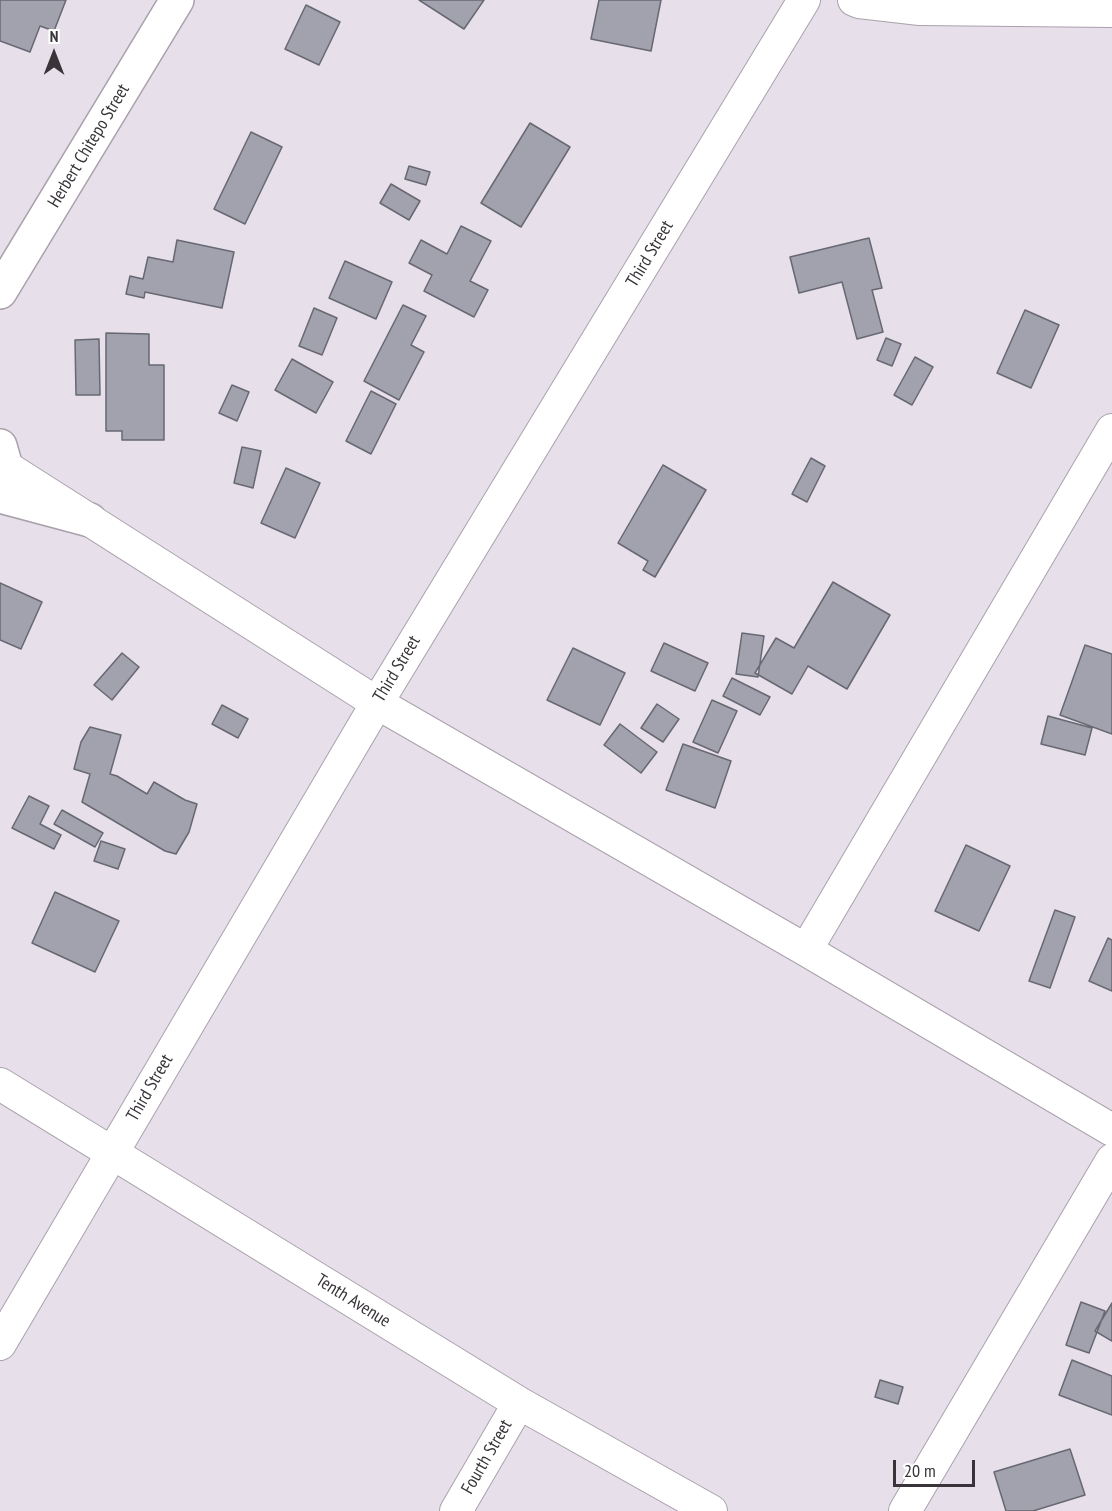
<!DOCTYPE html>
<html>
<head>
<meta charset="utf-8">
<style>
	body { margin:0 }
	#map { position:relative; width:1112px; height:1511px; overflow:hidden; background:#e7dfea; font-family:"PT Sans Narrow",sans-serif }
	canvas { display:block }
	.north { position:absolute; left:24px; top:24px; width:60px; height:60px; -webkit-text-stroke:4px #fff; paint-order:stroke; rotate:0deg; font-size:16px; font-weight:700; line-height:24px; text-align:center; color:#383439 }
	.north::after { content:''; display:block; margin:auto; width:21px; height:27px; background:#383439; clip-path:polygon(50% 0,100% 100%,50% 72%,0 100%) }
	.scale { position:absolute; left:893px; top:1460px; width:82px; height:27px; box-sizing:border-box; border:3px solid #383439; border-top:0; padding-left:8px; font-size:18px; line-height:21px; white-space:nowrap; color:#383439; -webkit-text-stroke:4px #fff; paint-order:stroke }
</style>
</head>
<body>
<div id="map">
<canvas width="1112" height="1511"></canvas>
<div class="north">N</div>
<div class="scale">20 m</div>
</div>
<script>
const context = document.querySelector('canvas').getContext('2d');
context.lineJoin = 'round';
function fillPath(path, color) { context.fillStyle = color; context.fill(path, 'evenodd'); }
const toPath = rows => new Path2D(rows.map(r => 'M' + r).join(''));
function strokePath(path, color, width, dash) { context.strokeStyle = color; context.lineWidth = width; context.lineCap = dash ? 'butt' : 'round'; context.setLineDash(dash || []); context.stroke(path); }
function label(font, color, halo, rows, align = 'center') {
  context.font = font + ' "PT Sans Narrow",sans-serif'; context.lineWidth = 4.5; context.setLineDash([]); context.textBaseline = 'middle'; context.strokeStyle = halo; context.fillStyle = color; for (const [text, x, y, turn = 0] of rows) {
    context.save(); context.translate(x, y); context.rotate((+turn || 0) * Math.PI / 180); context.textAlign = isNaN(turn) ? turn : align; if (halo) context.strokeText(text, 0, 0); context.fillText(text, 0, 0); context.restore();
  }
}
const building = toPath([
	[0,0,66,0,54,31,40,26,30,52,0,41,0,0],
	[419,0,484,0,464,29,419,0],
	[599,0,661,0,651,51,591,39,599,0],
	[306,5,340,22,319,65,285,49,306,5],
	[530,123,570,147,521,227,481,203,530,123],
	[251,132,282,147,245,224,214,209,251,132],
	[409,166,430,172,426,185,405,179,409,166],
	[391,184,420,201,409,220,380,203,391,184],
	[461,226,491,241,470,281,488,290,474,317,424,291,432,275,409,263,421,240,447,254,461,226],
	[869,238,882,288,872,290,883,332,857,339,842,282,799,293,790,257,869,238],
	[177,240,234,252,222,308,145,292,144,298,126,294,130,276,143,279,148,257,173,262,177,240],
	[345,261,392,282,376,319,329,298,345,261],
	[403,305,426,316,411,345,424,352,399,400,364,381,403,305],
	[314,308,337,318,322,355,299,346,314,308],
	[1025,310,1059,325,1031,388,997,373,1025,310],
	[106,333,149,334,149,365,164,365,164,440,122,440,122,431,106,431,106,333],
	[886,338,901,344,892,366,877,360,886,338],
	[99,339,100,395,76,395,75,340,99,339],
	[915,357,933,367,912,405,894,395,915,357],
	[292,359,333,382,316,413,275,390,292,359],
	[232,385,249,392,237,421,219,413,232,385],
	[371,391,396,404,371,454,346,441,371,391],
	[242,447,261,451,253,488,234,483,242,447],
	[811,458,825,466,807,502,792,494,811,458],
	[663,465,706,490,655,577,643,570,648,561,618,543,663,465],
	[286,468,320,483,295,538,261,523,286,468],
	[833,582,890,615,847,689,808,666,792,694,755,673,776,638,794,648,833,582],
	[0,583,42,602,21,649,0,640,0,583],
	[742,633,764,636,758,677,736,674,742,633],
	[664,643,708,663,695,691,651,671,664,643],
	[1085,645,1112,654,1112,734,1060,715,1085,645],
	[573,648,625,673,600,725,547,700,573,648],
	[122,653,139,667,112,700,94,685,122,653],
	[732,678,770,697,760,715,723,696,732,678],
	[712,700,737,711,718,753,693,742,712,700],
	[657,704,679,719,663,742,641,728,657,704],
	[222,705,248,719,238,738,212,724,222,705],
	[1048,716,1092,728,1085,755,1041,744,1048,716],
	[620,724,657,752,641,773,604,745,620,724],
	[90,727,121,735,110,774,117,776,147,794,154,782,185,800,197,804,189,832,176,854,165,851,82,802,90,774,74,769,81,742,90,727],
	[683,744,731,761,715,808,666,790,683,744],
	[29,796,49,806,40,824,61,835,54,849,12,828,29,796],
	[62,810,103,833,95,847,54,824,62,810],
	[101,841,125,849,118,869,94,861,101,841],
	[966,845,1010,866,979,931,935,911,966,845],
	[55,892,119,921,95,972,32,943,55,892],
	[1055,910,1075,917,1050,988,1029,981,1055,910],
	[1108,938,1112,940,1112,991,1089,981,1108,938],
	[1081,1302,1105,1311,1089,1353,1066,1345,1081,1302],
	[1112,1303,1112,1341,1095,1331,1112,1303],
	[1072,1360,1112,1376,1112,1415,1059,1395,1072,1360],
	[880,1380,903,1387,898,1404,875,1397,880,1380],
	[1070,1449,1085,1495,1033,1511,1006,1511,994,1472,1070,1449]
]);
fillPath(building, '#a2a2ae');
strokePath(building, '#686873', 1.5);
const street = toPath([
	[854,0,859,2,920,9,1112,11],
	[0,463,377,703,806,950,1112,1130],
	[806,950,1112,430],
	[0,1084,519,1403,711,1511],
	[0,1344,377,703,804,0],
	[456,1511,519,1403],
	[905,1511,1112,1160]
]);
const secondary = toPath([
	[0,292,177,0],
	[0,446,6,467],
	[0,496,90,520]
]);
strokePath(street, '#aaa1ac', 34);
strokePath(secondary, '#aaa1ac', 36);
strokePath(street, '#fff', 32);
strokePath(secondary, '#fff', 33);
label('18px', '#383439', '#fff', [
	["Herbert Chitepo Street",89,146,-59],
	["Third Street",650,254,-59],
	["Third Street",397,669,-59],
	["Third Street",150,1088,-60],
	["Tenth Avenue",353,1301,32],
	["Fourth Street",487,1457,-60]
]);
</script>
</body>
</html>
